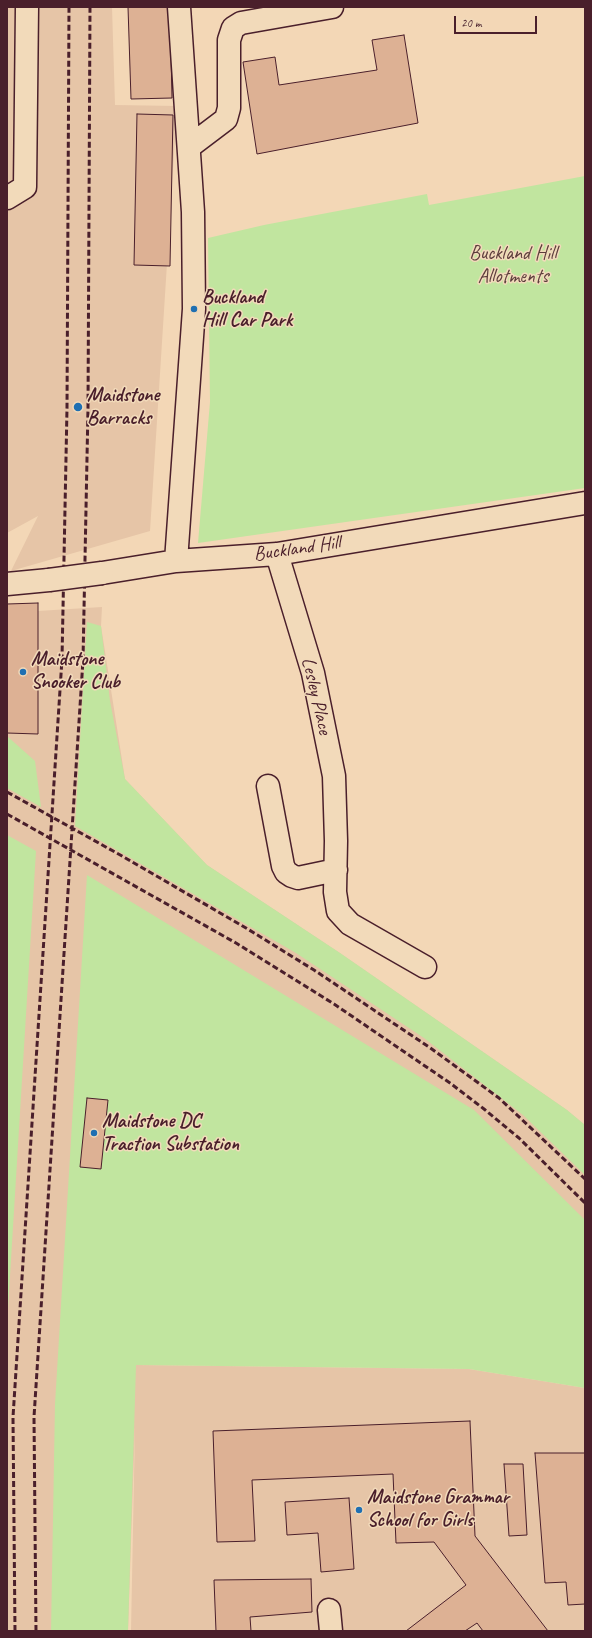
<!DOCTYPE html>
<html>
<head>
<meta charset="utf-8">
<style>
	body { margin:0 }
	#map { position:relative; width:592px; height:1638px; overflow:hidden; background:#f3d7b6; font-family:Caveat,sans-serif }
	canvas { display:block }
	.frame { position:absolute; inset:0; border:8px solid #4a1f2b; pointer-events:none }
	.scale { position:absolute; left:454px; top:16px; width:83px; height:18px; box-sizing:border-box; border:2px solid #4a1f2b; border-top:0; padding-left:5px; font-size:12px; line-height:14px; white-space:nowrap; color:#4a1f2b; -webkit-text-stroke:3px #f2daba; paint-order:stroke }
</style>
</head>
<body>
<div id="map">
<canvas width="592" height="1638"></canvas>
<div class="frame"></div>
<div class="scale">20 m</div>
</div>
<script>
const context = document.querySelector('canvas').getContext('2d');
context.lineJoin = 'round';
function fillPath(path, color) { context.fillStyle = color; context.fill(path, 'evenodd'); }
const toPath = rows => new Path2D(rows.map(r => 'M' + r).join(''));
function strokePath(path, color, width, dash) { context.strokeStyle = color; context.lineWidth = width; context.lineCap = dash ? 'butt' : 'round'; context.setLineDash(dash || []); context.stroke(path); }
function label(font, color, halo, rows, align = 'center') {
  context.font = font + ' Caveat,sans-serif'; context.lineWidth = 3; context.setLineDash([]); context.textBaseline = 'middle'; context.strokeStyle = halo; context.fillStyle = color; for (const [text, x, y, turn = 0] of rows) {
    context.save(); context.translate(x, y); context.rotate((+turn || 0) * Math.PI / 180); context.textAlign = isNaN(turn) ? turn : align; if (halo) context.strokeText(text, 0, 0); context.fillText(text, 0, 0); context.restore();
  }
}
fillPath(toPath([
	[7,7,112,7,115,105,177,106,150,531,11,571,38,516,7,533],
	[102,607,101,626,125,779,207,865,340,953,567,1110,585,1125,585,1305,140,1365,469,1369,585,1388,585,1631,131,1631,135,1426,128,1631,7,1631,7,733,38,734,38,611]
]), '#e6c5a7');
fillPath(toPath([
	[585,176,585,488,198,543,210,402,208,238,264,225,427,194,429,205],
	[87,622,101,626,110,701,125,779,207,865,340,953,567,1110,585,1125,585,1175,523,1115,424,1038,296,953,75,826],
	[7,736,35,761,41,807,7,788],
	[7,835,36,851,7,1325],
	[87,875,474,1110,585,1220,585,1388,469,1369,136,1365,128,1631,51,1631,55,1404]
]), '#c1e59f');
const building = toPath([
	[128,7,170,7,172,98,131,99,128,7],
	[404,35,418,123,257,154,243,62,275,57,279,85,377,70,372,40,404,35],
	[137,114,173,115,170,266,134,265,137,114],
	[38,603,38,734,7,733,7,604,38,603],
	[87,1098,108,1100,101,1169,80,1167,87,1098],
	[470,1421,475,1536,548,1631,483,1631,477,1623,465,1631,406,1631,466,1585,434,1542,396,1543,393,1474,252,1480,255,1541,217,1542,213,1431,470,1421],
	[535,1453,585,1453,585,1604,568,1605,566,1582,545,1583,535,1453],
	[504,1464,523,1464,527,1535,509,1536,504,1464],
	[349,1498,354,1569,321,1572,318,1533,287,1535,285,1502,349,1498],
	[311,1579,312,1612,250,1617,251,1631,216,1631,214,1580,311,1579]
]);
fillPath(building, '#ddb194');
strokePath(building, '#4a1f2b', 1);
const minor = toPath([
	[189,147,226,119,229,108,229,40,233,28,241,23,332,7],
	[7,198,25,187,27,7],
	[277,554,313,673,334,776,336,841,335,892,338,911,350,924,425,967],
	[176,561,194,309,193,212,179,7],
	[102,573,176,561,277,554,585,503],
	[7,584,49,580],
	[268,786,283,866,286,872,292,876,298,878,336,870],
	[329,1610,331,1631]
]);
strokePath(minor, '#4a1f2b', 25);
strokePath(minor, '#f2daba', 22);
strokePath(toPath([
	[7,792,122,856,246,928,314,970,429,1047,499,1098,585,1179],
	[7,814,236,943,334,1004,450,1083,484,1109,519,1138,585,1203],
	[15,1631,13,1417,62,659,67,408,69,7],
	[36,1631,34,1417,83,660,88,408,90,7]
]), '#4a1f2b', 3, [6, 3]);
const minorBridge = toPath([
	[49,580,102,573]
]);
strokePath(minorBridge, '#4a1f2b', 25, []);
strokePath(minorBridge, '#f2daba', 22);
for (const [x, y, r, color] of [
	[194,309,4,"#1f6fb2"],
	[78,407,5,"#1f6fb2"],
	[23,672,4,"#1f6fb2"],
	[94,1133,4,"#1f6fb2"],
	[359,1510,4,"#1f6fb2"]
]) { const dot = new Path2D(); dot.arc(x, y, r, 0, 2 * Math.PI); context.fillStyle = color; context.fill(dot); strokePath(dot, '#f2daba', 1.5); }
label('20px', '#5c3d3c', '#f2daba', [
	["Buckland Hill",513,254],
	["Allotments",513,277]
]);
label('bold 20px', '#4a1f2b', '#f2daba', [
	["Buckland",202,298],
	["Hill Car Park",202,321],
	["Maidstone",87,396],
	["Barracks",87,419],
	["Maidstone",31,660],
	["Snooker Club",31,683],
	["Maidstone DC",102,1122],
	["Traction Substation",102,1145],
	["Maidstone Grammar",367,1498],
	["School for Girls",367,1521]
], 'left');
label('20px', '#4a1f2b', '#f2daba', [
	["Buckland Hill",297,549,-8],
	["Lesley Place",316,696,77]
]);
</script>
</body>
</html>
